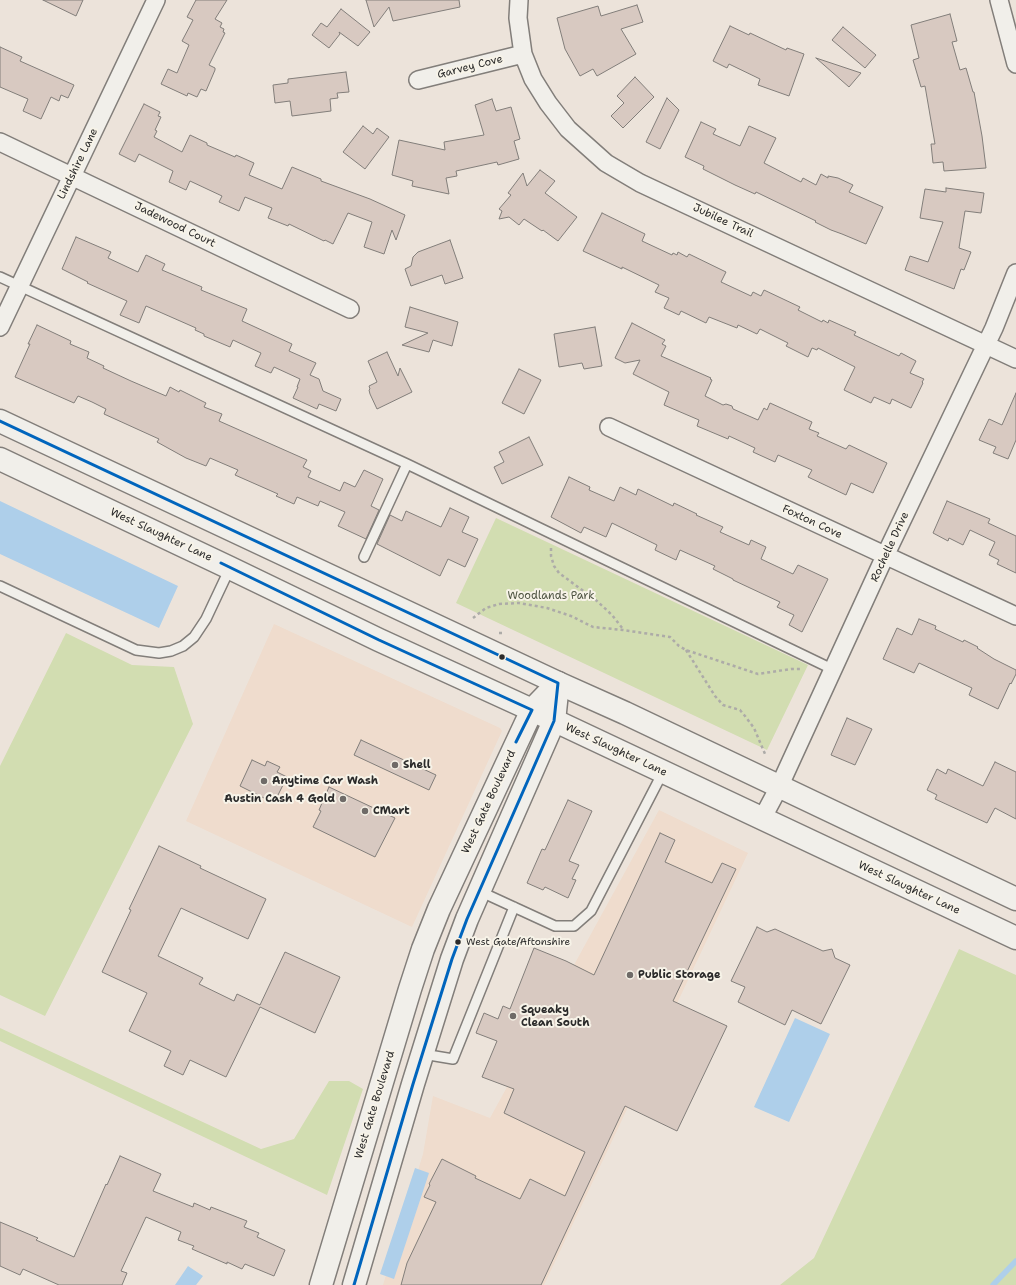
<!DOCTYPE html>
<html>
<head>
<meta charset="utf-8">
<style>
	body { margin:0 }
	canvas { display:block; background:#ece3da }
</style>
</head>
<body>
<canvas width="1016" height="1285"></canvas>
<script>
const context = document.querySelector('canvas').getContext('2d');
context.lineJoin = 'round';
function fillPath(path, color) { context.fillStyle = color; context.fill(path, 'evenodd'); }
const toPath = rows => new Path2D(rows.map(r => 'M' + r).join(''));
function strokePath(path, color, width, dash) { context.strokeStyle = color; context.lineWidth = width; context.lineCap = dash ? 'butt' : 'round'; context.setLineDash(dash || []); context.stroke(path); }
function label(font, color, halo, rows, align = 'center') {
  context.font = font + ' "Shantell Sans",sans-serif'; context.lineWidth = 4; context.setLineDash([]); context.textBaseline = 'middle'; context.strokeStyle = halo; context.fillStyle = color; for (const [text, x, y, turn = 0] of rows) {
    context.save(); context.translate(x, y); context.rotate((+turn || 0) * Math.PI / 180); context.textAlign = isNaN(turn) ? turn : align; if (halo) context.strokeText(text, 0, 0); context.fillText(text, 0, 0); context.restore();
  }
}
fillPath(toPath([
	[274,624,500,728,502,731,412,927,186,821],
	[659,810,748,853,544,1285,383,1285,423,1154,433,1096,490,1118]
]), '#efdccd');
fillPath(toPath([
	[496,518,808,665,767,750,456,603],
	[66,633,132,665,174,667,193,724,45,1016,0,995,0,766],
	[959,949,1016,975,1016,1285,780,1285,814,1258],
	[0,1028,261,1149,294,1139,329,1081,349,1081,363,1089,327,1195,0,1041]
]), '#d2ddb1');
fillPath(toPath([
	[0,501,178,586,159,628,0,554],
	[795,1018,830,1034,789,1122,754,1107],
	[415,1168,429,1173,394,1279,380,1274],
	[188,1266,203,1276,196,1285,175,1285]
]), '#aecfea');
strokePath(toPath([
	[993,1285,1016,1261]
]), '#aecfea', 5.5);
const building = toPath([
	[43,0,83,0,76,16,43,0],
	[196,0,227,0,215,19,222,23,220,27,224,29,223,32,225,33,209,65,215,68,215,70,206,91,201,89,197,97,188,93,187,96,161,84,168,69,177,73,189,45,182,41,193,20,187,17,196,0],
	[366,0,459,0,460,7,393,21,389,7,374,27,366,0],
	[637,5,643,22,621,29,636,54,597,76,593,69,580,76,565,49,557,18,598,6,601,16,637,5],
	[341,9,370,32,358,46,339,32,340,34,329,48,312,35,321,23,327,27,341,9],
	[950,14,957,41,952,42,960,70,966,68,973,92,974,92,982,136,986,168,944,171,943,162,933,163,931,144,935,144,925,86,921,87,913,60,919,58,911,25,950,14],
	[730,26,749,35,750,33,786,50,787,48,804,54,789,96,758,85,760,79,729,64,727,68,713,61,730,26],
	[843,27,876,55,865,68,832,40,843,27],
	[0,47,22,57,20,61,74,85,68,98,61,95,59,101,51,97,41,119,23,111,28,99,0,87,0,47],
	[816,58,861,73,849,87,816,58],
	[346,72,349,92,337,93,338,98,330,99,331,111,292,116,290,101,275,103,273,85,288,83,288,79,346,72],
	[635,77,654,97,623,128,611,116,624,103,617,96,635,77],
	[667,98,679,110,660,149,646,142,667,98],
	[492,99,496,111,511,107,520,139,514,141,519,159,498,165,497,162,456,171,457,176,446,178,449,194,412,186,413,181,392,175,399,140,445,150,444,142,484,135,475,105,492,99],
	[144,104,160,112,158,116,161,117,155,130,157,131,154,137,182,152,190,135,207,143,207,145,235,157,236,155,254,163,249,175,282,189,292,167,321,179,321,181,370,199,405,215,396,240,392,230,384,254,364,247,372,222,348,213,333,244,325,240,324,241,289,224,288,226,268,218,272,208,245,197,239,211,219,202,222,196,190,181,186,190,169,182,173,171,139,154,135,162,119,154,144,104],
	[701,122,716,129,713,134,740,146,749,126,776,138,764,163,801,182,803,178,816,185,821,174,828,178,828,176,838,178,853,185,849,192,883,207,866,244,842,234,831,230,815,222,816,221,756,192,755,194,735,185,703,169,704,166,685,157,701,122],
	[363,126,373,134,377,128,389,137,365,169,343,152,363,126],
	[540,170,555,181,545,193,577,217,558,241,543,230,542,231,524,219,519,225,509,217,499,219,502,211,499,209,511,195,508,193,523,173,527,186,540,170],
	[946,188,984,193,981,213,965,211,959,248,971,252,964,270,961,269,954,289,905,270,910,256,928,262,943,222,920,218,925,189,946,192,946,188],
	[602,213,645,234,642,241,672,255,673,253,677,255,678,252,687,257,689,254,726,272,721,282,751,296,753,292,761,296,764,290,800,307,798,310,822,322,823,320,828,323,829,320,856,332,854,335,899,356,901,353,916,361,910,373,924,379,922,382,923,383,911,408,892,399,890,404,874,397,871,403,844,390,855,367,818,348,817,350,812,348,808,357,786,346,788,343,760,329,757,334,738,325,737,328,709,317,706,323,681,311,679,315,664,308,669,298,655,292,659,285,622,267,622,269,583,251,602,213],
	[76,237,111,252,108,258,138,272,146,255,165,264,162,270,202,287,201,290,247,309,242,321,292,344,289,351,316,363,310,375,319,379,323,391,341,399,336,411,319,404,317,409,293,398,298,387,297,387,300,379,274,367,271,373,255,366,261,353,233,340,230,347,204,336,204,334,195,330,196,328,146,306,139,323,120,315,127,301,87,283,88,282,62,269,76,237],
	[450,240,463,278,445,284,442,275,411,286,405,269,411,266,413,257,418,252,450,240],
	[410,307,458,322,452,346,433,340,429,352,402,345,428,333,405,327,410,307],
	[632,323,665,340,662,344,666,346,661,356,711,378,710,379,712,380,705,396,723,405,726,404,732,406,733,409,758,420,764,408,767,410,770,403,812,422,809,429,819,433,817,436,846,449,849,445,887,463,873,493,851,483,846,495,808,477,812,470,778,455,775,462,753,452,755,448,729,436,728,439,697,426,699,420,664,405,669,392,633,374,640,360,625,363,615,358,632,323],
	[37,325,71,341,70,344,89,352,87,358,104,366,103,368,131,381,166,396,170,387,179,392,180,390,206,403,204,407,222,414,219,421,307,460,303,467,311,471,308,477,340,491,344,482,355,487,364,470,383,479,371,506,379,510,366,539,338,526,345,512,320,501,318,506,297,497,294,504,276,496,278,494,235,475,238,470,210,458,206,466,186,458,157,442,159,439,104,414,106,409,92,402,78,396,74,403,15,377,30,344,28,344,37,325],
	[595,327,602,366,584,369,582,363,559,367,554,334,595,327],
	[387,352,398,376,400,368,412,392,377,409,370,394,369,390,370,389,369,386,377,382,368,361,387,352],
	[519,369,541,380,524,414,502,403,519,369],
	[1016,393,1016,440,1008,459,993,453,996,447,979,440,989,419,1002,425,1016,393],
	[529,437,543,465,502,484,494,467,504,462,499,452,529,437],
	[569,477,590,487,589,490,614,501,620,487,636,495,638,489,673,506,674,503,697,514,696,515,723,527,720,532,749,545,751,540,766,547,761,559,793,574,798,565,828,579,802,632,789,625,794,615,777,607,780,602,733,580,733,579,713,569,715,566,680,550,676,560,655,550,657,545,612,523,606,537,584,527,581,533,551,517,569,477],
	[947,501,990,519,988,523,1016,536,1016,573,997,564,999,560,989,555,995,542,970,530,963,545,949,538,948,541,933,533,947,501],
	[450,508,469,517,462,532,478,539,465,567,448,559,440,576,377,544,390,515,402,521,406,511,441,527,450,508],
	[919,619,936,626,935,629,963,642,964,640,978,647,977,648,994,659,1016,670,1016,674,1011,684,1010,683,998,709,969,695,972,688,919,663,914,673,883,659,897,628,912,635,919,619],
	[847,718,872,729,855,765,831,755,847,718],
	[361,740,436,775,429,790,354,755,361,740],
	[252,760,265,766,267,761,280,767,277,772,287,777,274,803,240,786,252,760],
	[995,762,1016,772,1016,819,995,808,987,823,935,799,937,795,927,790,937,769,946,774,948,769,983,786,995,762],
	[329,787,395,818,375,857,313,827,321,811,319,810,329,787],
	[568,800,592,811,569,861,579,865,572,879,576,880,568,898,545,887,543,890,527,883,542,849,545,850,568,800],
	[660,833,675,840,665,862,712,883,722,863,736,869,673,1001,727,1026,677,1131,625,1106,541,1285,401,1285,407,1263,436,1202,424,1197,430,1185,429,1184,442,1159,476,1176,475,1178,520,1199,530,1179,565,1196,585,1152,504,1113,514,1089,482,1077,497,1041,476,1033,484,1013,498,1019,503,1006,510,1009,534,948,566,961,594,975,660,833],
	[159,846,201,866,200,868,266,899,248,939,181,908,158,956,203,978,199,984,234,1001,237,994,260,1005,285,952,340,977,315,1033,260,1007,226,1077,190,1060,183,1075,164,1066,171,1051,129,1031,147,993,102,972,131,910,129,909,159,846],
	[757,927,767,932,775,929,823,951,832,949,835,958,850,965,821,1024,792,1010,785,1025,738,1002,745,987,731,981,757,927],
	[120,1156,161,1174,153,1191,193,1207,194,1203,210,1210,211,1207,247,1221,244,1227,259,1233,257,1237,285,1250,274,1276,245,1264,242,1269,227,1262,227,1264,192,1249,194,1246,178,1240,181,1232,146,1217,121,1271,127,1273,122,1285,59,1285,23,1269,20,1275,0,1266,0,1222,38,1238,36,1240,74,1257,106,1184,107,1185,120,1156]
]);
fillPath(building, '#d8c9c1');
strokePath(building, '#827e7a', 1);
const lane = toPath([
	[0,277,407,464,832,669],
	[364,557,407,464],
	[0,586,136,650,159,653,171,651,183,646,194,637,206,619,230,568],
	[479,891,555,926,574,926,591,911,663,772],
	[423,1054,453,1059,514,907]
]);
const street = toPath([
	[519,0,518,18,523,54,533,79,548,103,568,129,606,163,640,183,1016,359],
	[999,0,1016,64],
	[418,80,523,54],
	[0,142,350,309],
	[0,327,156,0],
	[609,427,1016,616],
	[762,819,779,787,885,556,994,328,1016,273]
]);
const secondary = toPath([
	[321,1285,410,989,423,949,439,909,532,710,558,683],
	[354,1285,413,1084,452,959,467,919,554,721,558,683]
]);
const primary = toPath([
	[0,421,558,683,625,713,1016,899],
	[0,459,230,568,379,640,532,710,1016,938]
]);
strokePath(lane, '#827e7a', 12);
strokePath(street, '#827e7a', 20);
strokePath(secondary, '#827e7a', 25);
strokePath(primary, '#827e7a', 25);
strokePath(toPath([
	[551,548,551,556,554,566,559,573,597,601,612,615,623,629],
	[473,618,486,608,499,604,519,603,547,608,571,616,593,627,623,630,670,637,679,646,686,650,758,674,791,669,800,669],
	[499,633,505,633],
	[686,650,715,696,723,705,740,710,745,716,754,728,765,754]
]), '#adaba8', 2.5, [3, 3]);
strokePath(lane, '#f1efea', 9);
strokePath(street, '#f1efea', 17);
strokePath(secondary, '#f1efea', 22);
strokePath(primary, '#f1efea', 22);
strokePath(toPath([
	[0,421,558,683,554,721,467,919,452,959,413,1084,354,1285],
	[221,563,379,640,532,710,516,742]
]), '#0065bd', 3);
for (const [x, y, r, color] of [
	[502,657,3.5,"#2b2b2b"],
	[395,765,4,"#6f6b68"],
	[264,781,4,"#6f6b68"],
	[343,799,4,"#6f6b68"],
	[365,811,4,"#6f6b68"],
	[458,942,3.5,"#2b2b2b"],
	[630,975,4,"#6f6b68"],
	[513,1016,4,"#6f6b68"]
]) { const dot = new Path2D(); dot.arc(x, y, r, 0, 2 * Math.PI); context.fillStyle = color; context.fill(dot); strokePath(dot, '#f7f3e8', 1.5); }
label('10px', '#2b2b2b', '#f7f3e8', [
	["West Gate/Aftonshire",466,942]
], 'left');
label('11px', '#2b2b2b', '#f7f3e8', [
	["Garvey Cove",470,67,-14],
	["Lindshire Lane",78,164,-64],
	["Jubilee Trail",723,221,25],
	["Jadewood Court",175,225,26],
	["Foxton Cove",812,522,25],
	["West Slaughter Lane",161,535,25],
	["Rochelle Drive",890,547,-65],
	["West Slaughter Lane",616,750,25],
	["West Gate Boulevard",489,802,-65],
	["West Slaughter Lane",909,888,25],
	["West Gate Boulevard",375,1105,-73]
]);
label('11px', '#505644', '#f7f3e8', [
	["Woodlands Park",551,596]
]);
label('bold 11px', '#2b2b2b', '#f7f3e8', [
	["Shell",403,765],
	["Anytime Car Wash",272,781],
	["Austin Cash 4 Gold",335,799,"right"],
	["CMart",373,811],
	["Public Storage",638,975],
	["Squeaky",521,1010],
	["Clean South",521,1023]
], 'left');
</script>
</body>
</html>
